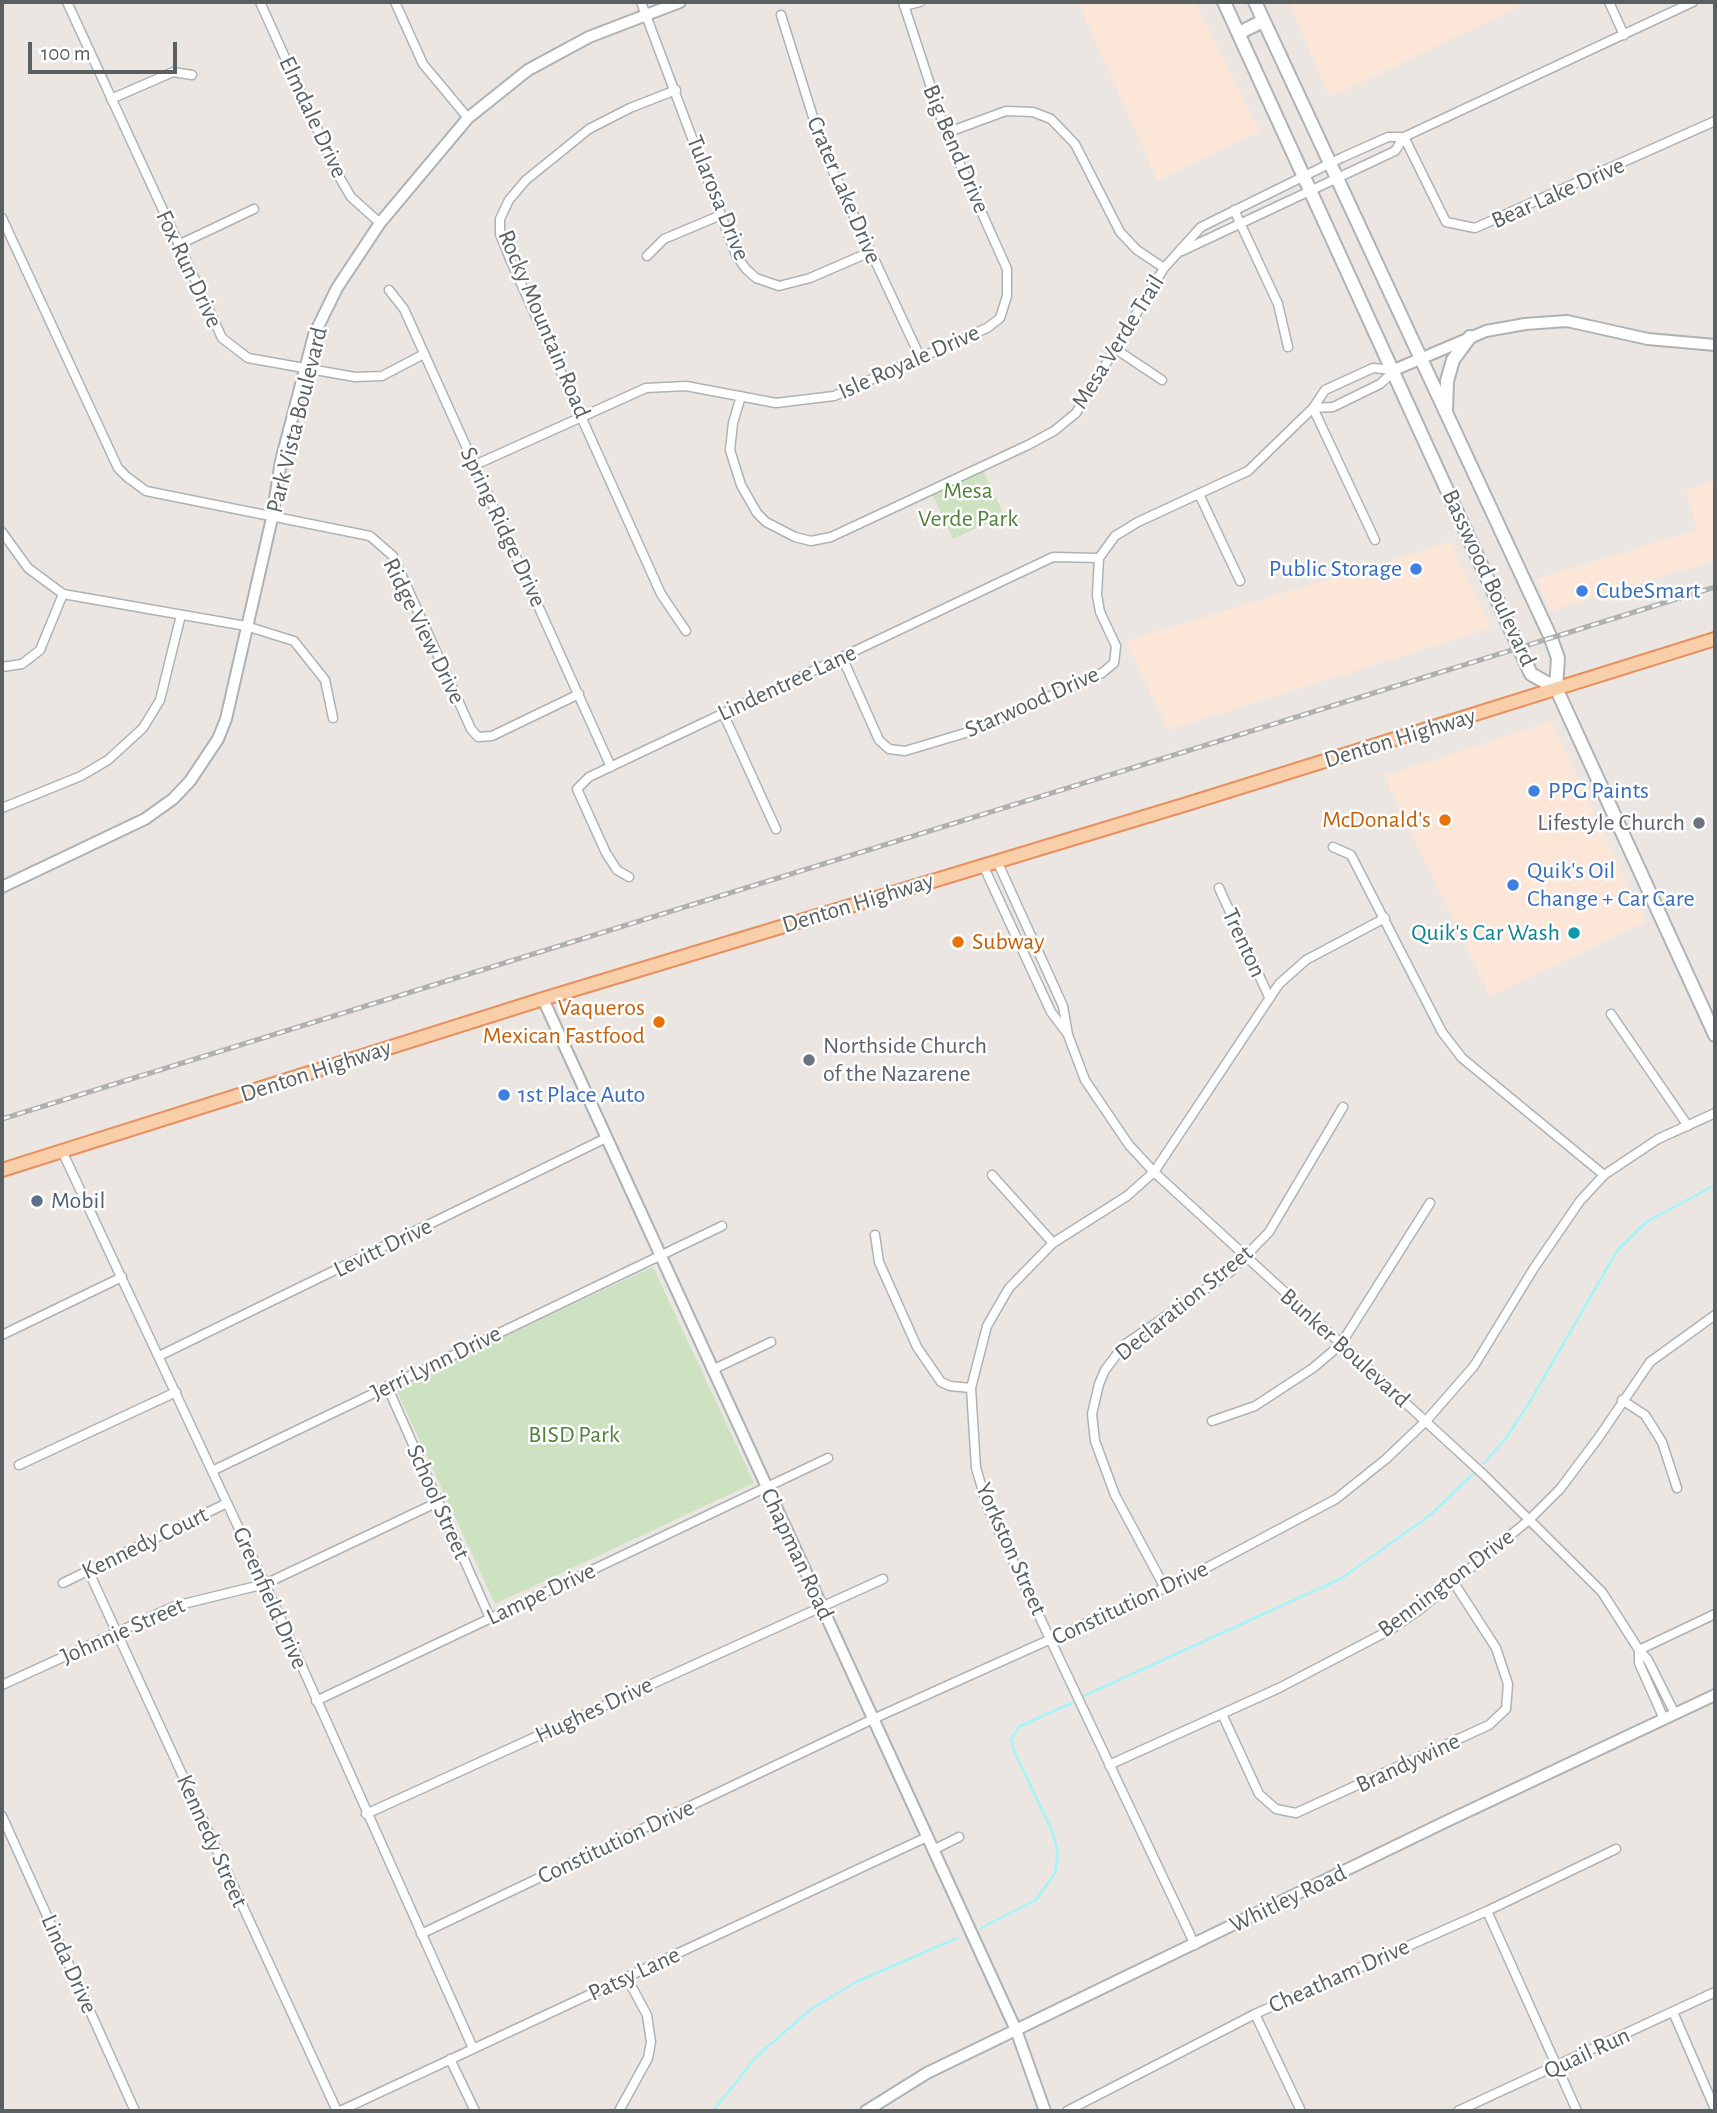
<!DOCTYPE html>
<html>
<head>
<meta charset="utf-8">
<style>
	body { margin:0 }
	#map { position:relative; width:1717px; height:2113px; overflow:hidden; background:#ece6e2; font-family:"Alegreya Sans",sans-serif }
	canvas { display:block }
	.frame { position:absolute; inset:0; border:4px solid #5a6062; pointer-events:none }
	.scale { position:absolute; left:28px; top:42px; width:149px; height:32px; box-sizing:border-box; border:4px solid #5a6062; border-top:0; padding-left:9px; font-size:21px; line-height:24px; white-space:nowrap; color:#5a6062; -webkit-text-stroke:5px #fff; paint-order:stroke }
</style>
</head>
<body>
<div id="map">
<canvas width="1717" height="2113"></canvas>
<div class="frame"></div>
<div class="scale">100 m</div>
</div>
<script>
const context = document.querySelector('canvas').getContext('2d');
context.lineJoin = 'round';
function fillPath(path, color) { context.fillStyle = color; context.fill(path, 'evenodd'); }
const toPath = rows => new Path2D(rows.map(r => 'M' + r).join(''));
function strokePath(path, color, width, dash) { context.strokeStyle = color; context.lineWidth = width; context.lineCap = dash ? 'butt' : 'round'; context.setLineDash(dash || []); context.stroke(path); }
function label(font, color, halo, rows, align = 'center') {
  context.font = font + ' "Alegreya Sans",sans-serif'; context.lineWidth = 5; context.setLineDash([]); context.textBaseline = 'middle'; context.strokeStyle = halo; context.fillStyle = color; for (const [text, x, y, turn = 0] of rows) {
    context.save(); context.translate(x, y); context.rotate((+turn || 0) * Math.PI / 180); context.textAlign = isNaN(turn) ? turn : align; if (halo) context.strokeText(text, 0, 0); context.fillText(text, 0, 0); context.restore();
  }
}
fillPath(toPath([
	[1078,2,1195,2,1260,131,1158,181],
	[1289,2,1529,2,1330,97],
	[1715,481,1715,560,1550,611,1536,579,1697,530,1686,490],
	[1450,542,1491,628,1168,730,1126,641],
	[1551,721,1646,922,1490,996,1384,776]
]), '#fbe6d8');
fillPath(toPath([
	[983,470,1004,515,953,539,932,494],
	[653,1267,754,1483,495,1604,395,1387]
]), '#cde2c0');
strokePath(toPath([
	[1484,1463,1506,1438,1529,1403,1617,1251,1646,1222,1715,1185],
	[1084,1696,1342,1578,1429,1516,1474,1473],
	[981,1928,1036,1900,1055,1873,1058,1853,1053,1833,1014,1751,1011,1739,1020,1726,1072,1703],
	[713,2111,756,2057,811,2009,856,1982,957,1938]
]), '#a5f4f9', 2.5);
const minor = toPath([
	[67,2,222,338,248,358,355,377,382,376,424,354],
	[260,2,337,173,351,197,380,223],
	[395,2,423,64,468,118],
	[641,2,736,255,746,269,756,278,779,286,810,278,870,252],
	[1609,2,1624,35],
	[904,6,920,2],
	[781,15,824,152,921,359],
	[676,90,630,108,589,129,526,180,509,200,500,219,500,234,510,259,661,594,686,631],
	[111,99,173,72,192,75],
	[946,133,1006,111,1033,112,1051,119,1075,144,1120,232,1137,250,1164,268],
	[1404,137,1446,222,1475,228,1715,121],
	[1234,210,1278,304,1288,347],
	[2,218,118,468,127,477,146,491,370,536,393,556,471,729,478,737,492,736,579,694],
	[178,245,254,209],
	[1182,251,1395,151,1404,137],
	[647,256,664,239,721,215],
	[389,290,404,309,611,767],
	[1114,348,1162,380],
	[741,396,733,423,730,450,741,485,757,513,766,522,795,537,811,541,831,537,1028,445,1054,431,1076,413,1164,268,1201,227,1341,158,1388,137,1404,137,1693,2],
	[1313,408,1375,540],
	[1313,408,1333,407,1380,384,1394,371],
	[475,465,646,388,686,386,776,403,834,396,987,328,1000,318,1007,296,1007,269,946,133,903,2],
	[1199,494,1240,581],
	[2,532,28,568,63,594,246,626,294,641,325,680,333,718],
	[842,657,879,740,889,749,905,751,972,731,1102,673,1114,663,1116,646,1100,612,1097,595,1099,558,1115,536,1138,522,1248,471,1313,408,1325,390,1373,368,1394,370],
	[2,667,22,664,40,650,63,594],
	[723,713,776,829],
	[2,808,81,776,108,760,143,728,160,700,181,615],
	[1333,847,1351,855,1442,1032,1462,1058,1604,1175],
	[997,861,1063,1006,1068,1035,1085,1080,1129,1145,1154,1172,1484,1475,1602,1592,1639,1650,1648,1660,1675,1714],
	[983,865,1051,1012,1067,1033],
	[629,877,617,870,606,853,577,789,589,777,1053,557,1099,558],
	[1219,888,1269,997],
	[1611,1014,1688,1126],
	[62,1151,265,1584,473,2048],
	[992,1175,1053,1243],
	[875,1235,879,1262,917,1347,941,1382,950,1386,971,1388],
	[2,1335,122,1277],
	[159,1356,606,1138],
	[712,1370,771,1342],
	[387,1386,490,1618],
	[1622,1400,1645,1415,1662,1442,1677,1488],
	[1212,1421,1255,1406,1313,1368,1333,1351,1346,1336,1430,1203],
	[19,1465,176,1392],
	[212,1471,722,1226],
	[88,1570,337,2111],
	[63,1583,227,1503],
	[1165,1588,1115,1495,1095,1441,1092,1414,1099,1384,1105,1370,1124,1345,1230,1272,1269,1232,1343,1107],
	[1639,1650,1715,1614],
	[1639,1650,1639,1663,1664,1719],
	[2,1685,175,1606,265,1584,438,1502],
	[316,1701,828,1458],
	[1222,1714,1259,1794,1276,1809,1296,1813,1489,1725,1506,1709,1508,1684,1496,1648,1454,1583],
	[1109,1765,1279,1688,1390,1630,1419,1610,1529,1520,1560,1489,1599,1437,1650,1362,1715,1315],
	[366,1814,883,1579],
	[2,1816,135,2111],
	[933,1850,959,1837],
	[1487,1911,1577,2111],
	[421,1934,873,1719,1189,1577,1336,1499,1386,1459,1426,1421,1474,1366,1534,1268,1580,1201,1604,1175,1658,1139,1715,1113],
	[1195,1945,988,1508,976,1468,971,1388,987,1326,1009,1288,1053,1243,1127,1196,1154,1172,1279,984,1306,960,1385,918],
	[1673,2012,1715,2109],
	[1255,2014,1301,2111],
	[450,2059,475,2111],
	[340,2111,927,1837],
	[619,2111,648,2058,651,2042,647,2015,627,1978],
	[1067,2111,1255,2014,1487,1911,1616,1849],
	[1458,2111,1715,1992]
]);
const tertiary = toPath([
	[1394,370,1486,331,1525,324,1567,321,1648,339,1715,345],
	[2,887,145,819,173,799,190,781,218,739,226,719,272,518,281,461,314,335,337,288,380,223,468,118,528,70,589,37,680,2],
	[543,999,1016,2030,1045,2111],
	[866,2111,927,2073,1445,1822,1715,1695]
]);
const secondary = toPath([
	[1224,2,1531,674,1556,688],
	[1255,2,1550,636,1558,658,1556,688],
	[1239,33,1263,21],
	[1446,410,1447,381,1453,360,1470,337],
	[1556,688,1715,1035]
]);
const primary = toPath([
	[2,1170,543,999,1187,804,1715,639]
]);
strokePath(minor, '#aeb2b4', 11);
strokePath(tertiary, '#aeb2b4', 14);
strokePath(secondary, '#adb3b5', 16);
strokePath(primary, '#e88f5f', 16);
strokePath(minor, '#fff', 8);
strokePath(tertiary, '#fff', 10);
strokePath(secondary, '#fff', 12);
strokePath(primary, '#f9cfaa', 12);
const rail = toPath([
	[2,1119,1715,587]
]);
strokePath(rail, '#afb0b0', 5);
strokePath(rail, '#fff', 2.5, [8]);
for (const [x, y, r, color] of [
	[1416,569,7,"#3f7fe0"],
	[1582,591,7,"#3f7fe0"],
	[1534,791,7,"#3f7fe0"],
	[1445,820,7,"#e8710a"],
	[1699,823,7,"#6b7280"],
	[1513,885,7,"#3f7fe0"],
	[1574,933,7,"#0f9aa8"],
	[958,942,7,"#e8710a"],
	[659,1022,7,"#e8710a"],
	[809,1060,7,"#6b7280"],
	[504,1095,7,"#3f7fe0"],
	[37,1201,7,"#5c6f8a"]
]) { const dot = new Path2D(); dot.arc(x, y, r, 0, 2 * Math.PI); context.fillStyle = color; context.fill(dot); strokePath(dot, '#fff', 2.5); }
label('24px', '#5a6062', '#fff', [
	["Elmdale Drive",313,117,65],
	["Big Bend Drive",956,149,67],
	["Crater Lake Drive",844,190,67],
	["Bear Lake Drive",1558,193,-24],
	["Tularosa Drive",718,198,68],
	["Fox Run Drive",189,269,65],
	["Rocky Mountain Road",544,324,67],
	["Mesa Verde Trail",1118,342,-58],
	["Isle Royale Drive",909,362,-24],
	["Park Vista Boulevard",297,420,-76],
	["Spring Ridge Drive",503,527,65],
	["Basswood Boulevard",1489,578,65],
	["Ridge View Drive",424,631,64],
	["Lindentree Lane",787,683,-25],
	["Starwood Drive",1032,702,-24],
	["Denton Highway",1400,738,-17],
	["Denton Highway",858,903,-17],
	["Trenton",1244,943,65],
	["Denton Highway",316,1071,-18],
	["Levitt Drive",383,1248,-26],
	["Declaration Street",1184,1303,-39],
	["Bunker Boulevard",1345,1348,42],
	["Jerri Lynn Drive",436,1363,-26],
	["School Street",438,1502,66],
	["Kennedy Court",145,1543,-26],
	["Yorkston Street",1011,1549,66],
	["Chapman Road",797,1554,65],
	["Bennington Drive",1446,1583,-37],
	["Lampe Drive",541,1594,-25],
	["Greenfield Drive",270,1598,66],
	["Constitution Drive",1130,1603,-25],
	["Johnnie Street",123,1631,-24],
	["Hughes Drive",594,1710,-25],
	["Brandywine",1408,1763,-25],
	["Kennedy Street",212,1841,66],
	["Constitution Drive",616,1842,-25],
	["Whitley Road",1288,1899,-26],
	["Linda Drive",69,1964,66],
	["Patsy Lane",634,1974,-25],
	["Cheatham Drive",1339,1976,-24],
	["Quail Run",1587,2053,-25]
]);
label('24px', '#51813a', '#fff', [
	["Mesa",968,491],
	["Verde Park",968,519],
	["BISD Park",574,1435]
]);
label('24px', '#366cbe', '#fff', [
	["Public Storage",1402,569,"right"],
	["CubeSmart",1596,591],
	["PPG Paints",1548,791],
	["Quik's Oil",1527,871],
	["Change + Car Care",1527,899],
	["1st Place Auto",518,1095]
], 'left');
label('24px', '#c56008', '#fff', [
	["McDonald's",1431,820],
	["Subway",972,942,"left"],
	["Vaqueros",645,1008],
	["Mexican Fastfood",645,1036]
], 'right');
label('24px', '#5b616d', '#fff', [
	["Lifestyle Church",1685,823],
	["Northside Church",823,1046,"left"],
	["of the Nazarene",823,1074,"left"]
], 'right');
label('24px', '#0d838f', '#fff', [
	["Quik's Car Wash",1560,933]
], 'right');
label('24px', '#4e5e75', '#fff', [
	["Mobil",51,1201]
], 'left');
</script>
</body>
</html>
